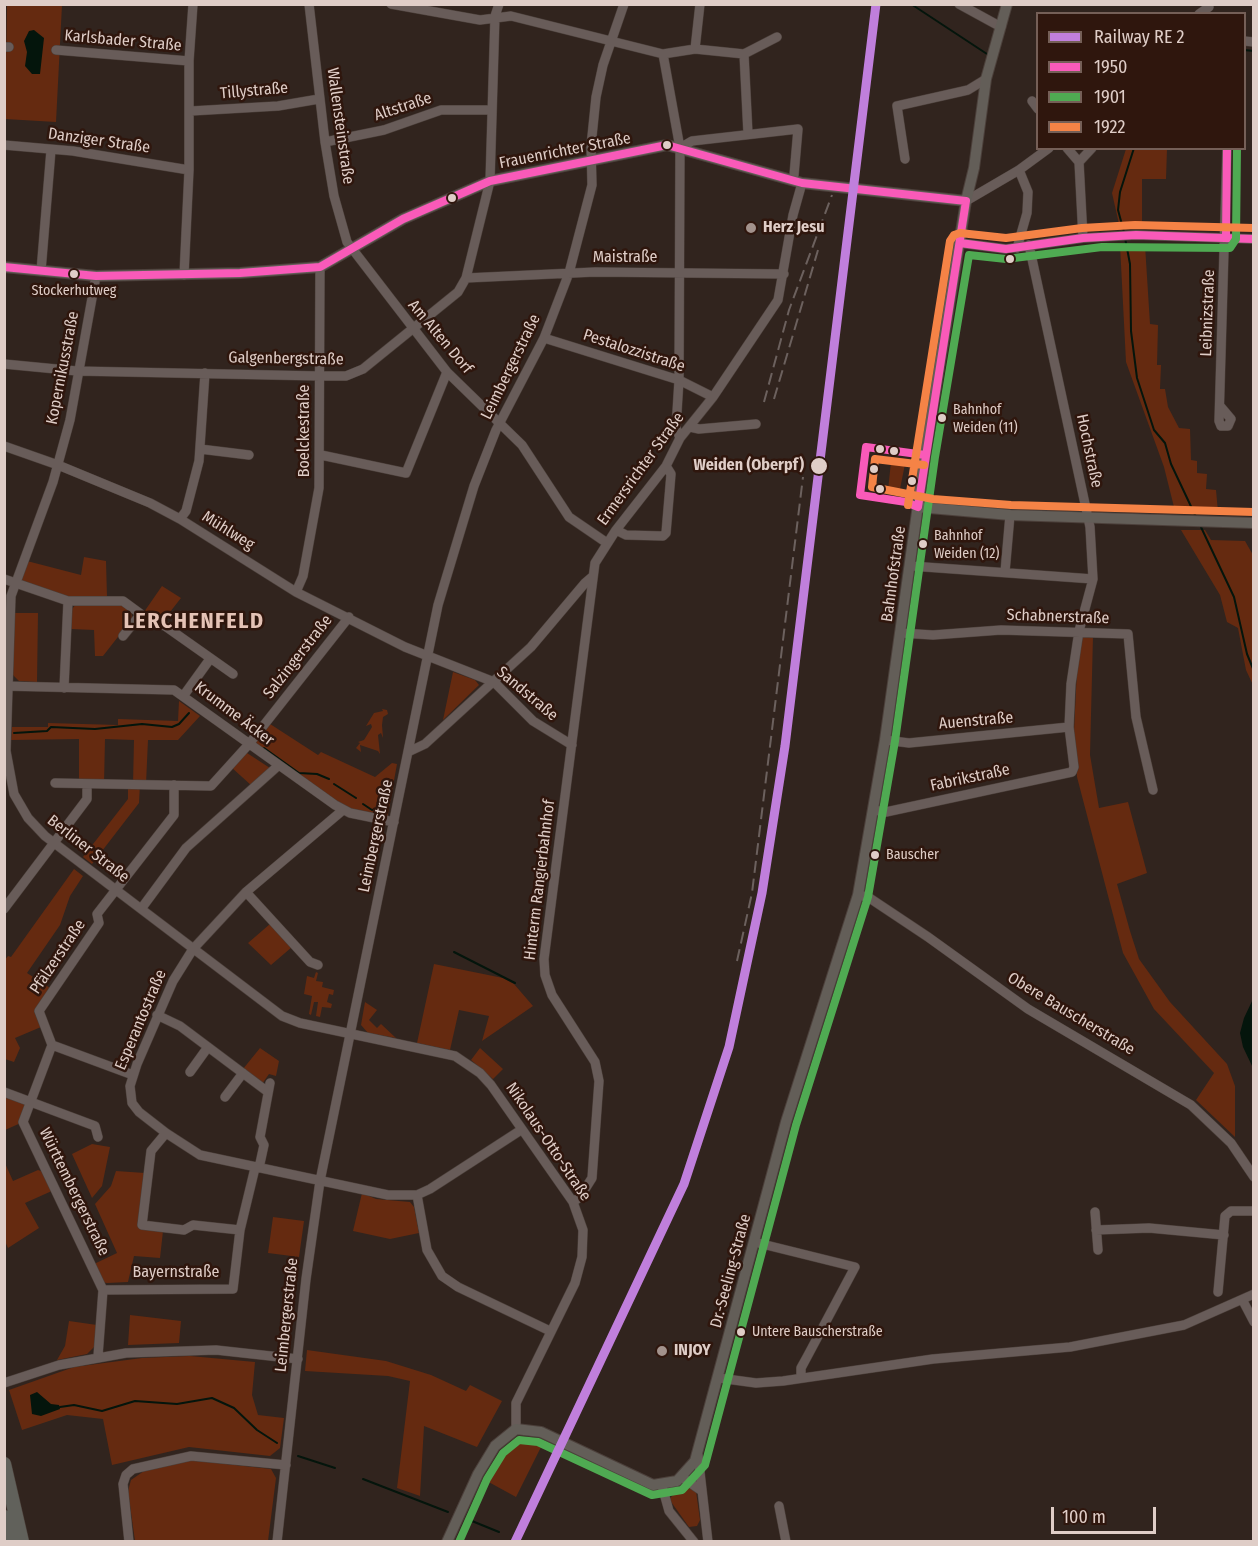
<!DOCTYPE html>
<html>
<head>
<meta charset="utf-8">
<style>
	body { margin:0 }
	#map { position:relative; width:1258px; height:1546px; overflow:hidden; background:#31241e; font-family:"Fira Sans Condensed",sans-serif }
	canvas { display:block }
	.frame { position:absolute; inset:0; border:6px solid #dfcdc7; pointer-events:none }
	.legend { position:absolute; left:1036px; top:12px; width:210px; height:138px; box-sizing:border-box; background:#2f160d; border:2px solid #755f57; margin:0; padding:8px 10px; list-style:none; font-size:18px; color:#dfcdc7 }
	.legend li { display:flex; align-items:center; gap:12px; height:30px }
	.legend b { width:30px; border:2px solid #755f57 }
	.scale { position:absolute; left:1051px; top:1507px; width:105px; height:27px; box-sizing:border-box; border:3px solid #dfcdc7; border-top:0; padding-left:8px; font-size:18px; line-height:21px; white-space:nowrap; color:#dfcdc7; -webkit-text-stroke:4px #2f160d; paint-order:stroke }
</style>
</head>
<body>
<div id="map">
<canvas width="1258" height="1546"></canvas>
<div class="frame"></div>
<ul class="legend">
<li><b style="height:8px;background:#c07fdc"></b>Railway RE 2</li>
<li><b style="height:8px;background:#f95ab9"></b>1950</li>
<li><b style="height:8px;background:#4faa52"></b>1901</li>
<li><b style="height:8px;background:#f58346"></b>1922</li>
</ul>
<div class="scale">100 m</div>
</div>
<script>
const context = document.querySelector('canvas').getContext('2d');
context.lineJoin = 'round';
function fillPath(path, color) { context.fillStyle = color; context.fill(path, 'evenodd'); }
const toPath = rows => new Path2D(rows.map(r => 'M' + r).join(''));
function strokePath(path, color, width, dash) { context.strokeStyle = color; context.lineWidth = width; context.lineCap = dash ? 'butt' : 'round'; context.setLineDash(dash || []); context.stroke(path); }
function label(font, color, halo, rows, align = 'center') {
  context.font = font + ' "Fira Sans Condensed",sans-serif'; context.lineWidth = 5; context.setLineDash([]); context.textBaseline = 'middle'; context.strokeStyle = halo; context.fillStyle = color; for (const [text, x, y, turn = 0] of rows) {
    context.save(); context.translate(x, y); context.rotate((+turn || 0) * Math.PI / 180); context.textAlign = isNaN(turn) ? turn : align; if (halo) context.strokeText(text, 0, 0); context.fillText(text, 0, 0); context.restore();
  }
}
fillPath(toPath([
	[7,5,62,5,56,122,5,119],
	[1126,149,1167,149,1166,179,1142,179,1142,226,1119,224,1112,193],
	[1120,245,1145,245,1150,324,1158,325,1157,365,1161,365,1160,389,1165,389,1168,407,1179,428,1190,429,1191,460,1197,461,1197,473,1207,474,1206,489,1216,490,1218,512,1175,511,1164,467,1126,362],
	[898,458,906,459,899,494,888,490,891,462],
	[1181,530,1205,530,1211,540,1245,541,1253,555,1253,685,1246,670,1238,628,1227,622,1220,595],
	[84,557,106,561,107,597,61,596,22,582,21,578,27,561,81,575],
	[162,586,181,598,163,621,152,619,144,612],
	[77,603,121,604,131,612,132,619,103,656,95,656,94,630,71,629,72,609],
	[13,613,38,613,37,682,19,681,12,674],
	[1083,635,1093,636,1090,755,1099,808,1128,802,1147,873,1117,884,1130,931,1139,959,1170,1002,1227,1064,1235,1086,1235,1137,1196,1100,1214,1073,1154,1009,1123,953,1077,777,1074,731,1078,650],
	[453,672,475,680,479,685,443,720],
	[179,701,200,716,178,740,148,740,146,784,140,784,139,803,92,864,83,857,128,799,128,784,133,784,134,740,105,739,104,784,79,783,79,739,11,740,12,727,48,727,48,723,118,725,118,719,178,721],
	[382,709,387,710,388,714,383,717,382,725,383,738,381,733,378,735,380,754,378,751,360,745,361,752,356,748,360,743,358,742,364,740,372,727,371,724,366,726,374,713,383,711],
	[267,722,318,755,321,752,375,777,392,763,397,764,387,819,350,810,252,743],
	[247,753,273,770,252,786,231,767,242,754],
	[74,869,83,876,70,896,60,925,27,973,50,988,34,1011,41,1027,15,1038,20,1048,14,1062,5,1059,4,961,8,956,11,957],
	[270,924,292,947,271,965,248,943],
	[434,964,503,978,514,984,533,1006,482,1041,489,1016,459,1010,450,1050,417,1043],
	[316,972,318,973,316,981,323,982,322,987,334,990,333,995,329,994,327,1002,332,1004,331,1008,322,1007,320,1017,316,1016,318,1002,314,1002,311,1015,309,1014,312,996,304,994,307,976,314,978],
	[365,1002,377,1010,369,1020,377,1028,381,1024,396,1038,368,1033,361,1025],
	[260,1048,279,1061,276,1076,269,1074,262,1084,243,1069],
	[480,1048,503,1069,493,1079,471,1060],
	[4,1092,31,1102,23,1122,5,1130],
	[92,1144,110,1147,102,1186,92,1198,72,1154],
	[4,1161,13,1181,38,1170,46,1173,54,1190,25,1203,39,1228,8,1248,4,1239],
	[116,1171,145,1173,139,1228,163,1231,160,1258,134,1256,128,1282,107,1283,102,1282,94,1264,117,1253,95,1204,111,1186],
	[362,1193,376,1199,410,1202,414,1207,419,1233,390,1239,353,1231],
	[273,1217,304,1221,299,1257,268,1253],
	[130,1315,181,1321,179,1343,128,1345],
	[69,1321,97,1325,97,1344,87,1354,57,1360,65,1346],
	[307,1350,386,1361,431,1375,466,1391,470,1385,502,1401,477,1447,424,1426,420,1496,397,1488,410,1381,388,1376,305,1371],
	[190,1356,255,1362,252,1395,258,1415,284,1418,280,1448,270,1456,189,1447,112,1465,103,1419,67,1415,22,1430,9,1390,74,1367,142,1358],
	[528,1437,543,1443,516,1497,485,1480,513,1441],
	[190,1460,271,1469,276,1478,268,1541,135,1541,128,1491,131,1480,144,1471],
	[688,1487,694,1488,696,1491,700,1520,697,1526,689,1527,669,1499,676,1492]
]), '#652a10');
fillPath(toPath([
	[34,30,44,38,40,74,32,74,25,66,27,52,24,41,29,31],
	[1253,999,1253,1068,1243,1047,1240,1033,1244,1018],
	[37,1392,51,1404,59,1405,60,1409,41,1416,32,1414,30,1395]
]), '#04150c');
strokePath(toPath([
	[911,4,987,54],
	[1244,50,1254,51],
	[1124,232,1118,210,1120,192,1134,148],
	[1125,238,1130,264,1131,331,1137,378,1154,430,1165,443,1171,464,1196,517],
	[1200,525,1234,597,1247,654,1254,671],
	[14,733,47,731,51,727,95,729,142,724,172,727,179,724,189,713],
	[264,748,299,773,317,774,329,779],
	[334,784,356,798],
	[363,804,372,810,381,808],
	[454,952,515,983],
	[60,1407,74,1405,102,1411,135,1401,177,1404,212,1398,234,1408,257,1430,277,1443],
	[298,1456,335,1468],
	[363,1479,448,1512],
	[467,1519,499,1532]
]), '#04150c', 2);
const minor = toPath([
	[309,4,325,142,334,196,347,242,447,372,522,445,569,517,607,543],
	[391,4,480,20,511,16,663,54],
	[959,4,1001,27],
	[1199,14,1209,7],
	[1244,41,1254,42],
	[4,47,9,47],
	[695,49,744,54,777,37],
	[56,50,189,61],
	[744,54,748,134],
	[1032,101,1038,109],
	[191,111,278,106,319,99],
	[325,142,384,130,441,110,491,110],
	[4,145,73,151,189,170],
	[680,148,692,141,798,129,794,175],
	[1067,148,1079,162],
	[905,159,897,106,968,90,986,79],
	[966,201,1019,170,1049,148],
	[1083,238,1079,162,1092,148],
	[960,243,1006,249,1083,238,1136,235,1254,239],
	[1017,248,1027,213,1028,192,1019,170],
	[41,271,51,150],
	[184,275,189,170,189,61,193,4],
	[96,276,70,420,53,482,11,596,6,751,14,794,28,818,45,836,282,1016,300,1023,455,1056,480,1073,491,1085,573,1202,583,1230,582,1257,575,1283,516,1403,516,1429],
	[466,278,595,272,784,274],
	[544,338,679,380,713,397],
	[4,364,77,371,320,376,346,376,363,369,458,292,466,278,490,181,495,16,499,4],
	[1220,406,1231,419,1228,426,1221,426,1219,421,1227,148],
	[690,427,699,429,756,424],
	[680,438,676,428,679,380,680,148,663,54,695,49,700,4],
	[4,446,58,465,150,503,180,519,296,592,405,647,494,682,533,721,572,745],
	[200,449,249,455],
	[321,455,406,473,447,372],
	[180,519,186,511,199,461,205,373],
	[616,530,626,535,663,536,666,533,671,474,666,466],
	[911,566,1093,579],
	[1005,572,1010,515],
	[4,579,68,601,123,601,153,623,165,626,233,674],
	[296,592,303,576,319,488,320,267],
	[901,633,933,635,1001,630,1128,634,1136,717,1153,790],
	[123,636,140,615],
	[4,686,174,690,335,805,350,813,394,822],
	[64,688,68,601],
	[184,695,210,659],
	[885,740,909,743,1069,727],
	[408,752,425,744,531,647,585,583,592,577],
	[55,783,211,786,249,744,349,617],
	[343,810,246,892,193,949,173,981,137,1064,130,1086,132,1103,139,1112,166,1133,200,1155,388,1195,417,1195,430,1189,521,1130],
	[873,810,886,812,1072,772,1074,767,1069,727,1071,684,1079,631,1093,579,1090,527,1029,245],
	[246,892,310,962,318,965],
	[858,895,868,897,928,937,1028,1009,1191,1105,1231,1143,1254,1177],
	[4,909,87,799,87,784],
	[141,909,186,848,279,765],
	[157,1015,180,1026,268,1092],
	[52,1045,23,1122,103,1290,98,1356],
	[52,1045,39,1011,99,923,97,914,174,815,174,785],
	[52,1045,133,1075],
	[190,1072,208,1047],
	[4,1092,95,1126,98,1137],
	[225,1097,243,1073],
	[166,1133,151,1151,142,1225,184,1230,193,1225,240,1230],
	[259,1168,264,1145,260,1137,270,1083],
	[417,1195,427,1250,442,1276,458,1287,550,1331],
	[573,1202,580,1197,592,1178,599,1081,595,1062,552,995,545,975,544,959,595,563,616,530,666,466,680,438,713,397,778,300,793,215,802,183],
	[1095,1212,1098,1250],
	[1096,1230,1149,1228,1224,1235],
	[754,1242,855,1267,807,1357,801,1368,801,1378],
	[103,1290,233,1289,240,1230,255,1168],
	[1218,1292,1225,1216,1231,1211,1254,1211],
	[1243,1301,1254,1322],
	[719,1378,756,1383,783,1381,933,1359,1070,1347,1184,1325,1254,1294],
	[4,1383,59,1365,126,1353,216,1350,298,1359],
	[698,1455,708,1542],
	[683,1478,702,1491],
	[662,1486,669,1511,694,1542],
	[779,1506,786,1542],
	[129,1542,123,1484,126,1475,133,1469,191,1456,286,1465],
	[277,1542,306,1279,320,1181,438,605,474,486,496,430,544,338,569,273,592,185,591,146,596,97,603,65,624,4]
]);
const major = toPath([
	[4,267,96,276,240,273,320,267,403,219,490,181,667,145,802,183,966,201],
	[918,507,1010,515,1254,523],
	[447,1542,478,1474,495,1446,516,1429,541,1432,653,1485,677,1481,695,1461,786,1122,858,895,885,740,925,455,966,201,974,168,986,79,1007,4]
]);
const highway = toPath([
	[4,1464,22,1542],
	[4,1517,10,1542]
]);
strokePath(minor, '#4c403b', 10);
strokePath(major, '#4c403b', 12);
strokePath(highway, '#4c403b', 15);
strokePath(minor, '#685c59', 9);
strokePath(major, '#635e58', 10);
strokePath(highway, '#61615b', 14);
strokePath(toPath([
	[774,399,818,250],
	[764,402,789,310,832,195],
	[737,961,752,893,803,477]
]), '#6c615e', 2, [12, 6]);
strokePath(toPath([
	[1226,238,1227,148],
	[960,243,1006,249,1083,238,1136,235,1254,239],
	[4,267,96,276,240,273,320,267,403,219,490,181,667,145,802,183,966,201],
	[925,455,866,447,860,495,906,502,918,507,966,201]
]), '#f95ab9', 8);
strokePath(toPath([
	[459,1542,487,1479,503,1453,519,1440,538,1442,652,1495,682,1490,705,1465,796,1125,868,897,895,741,935,457,969,255,1006,259,1102,247,1230,248,1236,239,1237,148]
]), '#4faa52', 8);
strokePath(toPath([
	[924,465,875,459,872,487,933,499,1011,505,1254,512],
	[908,505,950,241,954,235,960,233,1006,238,1082,228,1135,225,1254,228]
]), '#f58346', 8);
strokePath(toPath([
	[515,1542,684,1184,729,1047,762,893,785,746,876,4]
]), '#c07fdc', 9);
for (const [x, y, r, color] of [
	[667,145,5,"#dfcdc7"],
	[452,198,5,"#dfcdc7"],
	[751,228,6,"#a2928c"],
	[1010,259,5,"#dfcdc7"],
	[74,274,5,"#dfcdc7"],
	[942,418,5,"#dfcdc7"],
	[880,449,5,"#dfcdc7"],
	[894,451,5,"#dfcdc7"],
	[819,466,9,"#dfcdc7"],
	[874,469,5,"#dfcdc7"],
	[912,481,5,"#dfcdc7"],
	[880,489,5,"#dfcdc7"],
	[923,544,5,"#dfcdc7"],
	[875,855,5,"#dfcdc7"],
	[741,1332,5,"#dfcdc7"],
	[662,1351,6,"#a2928c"]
]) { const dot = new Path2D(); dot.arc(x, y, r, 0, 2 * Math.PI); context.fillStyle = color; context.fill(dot); strokePath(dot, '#2f160d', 2); }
label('14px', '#dfcdc7', '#2f160d', [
	["Stockerhutweg",74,291,"center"],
	["Bahnhof",953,410],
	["Weiden (11)",953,428],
	["Bahnhof",934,536],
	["Weiden (12)",934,554],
	["Bauscher",886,855],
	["Untere Bauscherstraße",752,1332]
], 'left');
label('16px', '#dfcdc7', '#2f160d', [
	["Karlsbader Straße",123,41,5],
	["Tillystraße",254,91,-5],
	["Altstraße",403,107,-18],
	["Wallensteinstraße",340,126,82],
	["Danziger Straße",99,141,8],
	["Frauenrichter Straße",565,151,-11],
	["Maistraße",625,258],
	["Leibnizstraße",1208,313,-88],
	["Am Alten Dorf",440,337,50],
	["Pestalozzistraße",634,351,18],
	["Galgenbergstraße",286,359,1],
	["Leimbergerstraße",511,367,-64],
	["Kopernikusstraße",63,368,-79],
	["Boelckestraße",305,431,-90],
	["Hochstraße",1089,451,78],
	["Ermersrichter Straße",641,469,-54],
	["Mühlweg",228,531,32],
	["Bahnhofstraße",894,574,-82],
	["Schabnerstraße",1058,617,2],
	["Salzingerstraße",298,657,-52],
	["Sandstraße",527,694,40],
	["Krumme Äcker",234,714,37],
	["Auenstraße",976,721,-5],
	["Fabrikstraße",970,778,-12],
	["Leimbergerstraße",376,836,-78],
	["Berliner Straße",88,849,38],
	["Hinterm Rangierbahnhof",540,880,-83],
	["Pfälzerstraße",58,957,-56],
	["Obere Bauscherstraße",1071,1014,31],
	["Esperantostraße",141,1020,-67],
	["Nikolaus-Otto-Straße",548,1142,56],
	["Württembergerstraße",74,1192,64],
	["Dr.-Seeling-Straße",731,1271,-75],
	["Bayernstraße",176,1273],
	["Leimbergerstraße",287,1315,-84]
]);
label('bold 16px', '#dfcdc7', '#2f160d', [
	["Herz Jesu",763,228],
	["INJOY",674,1351]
], 'left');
label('bold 16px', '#dfcdc7', '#2f160d', [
	["Weiden (Oberpf)",804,466]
], 'right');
context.letterSpacing = '1.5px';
label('bold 22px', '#e4c2b5', '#2f160d', [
	["LERCHENFELD",194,622]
]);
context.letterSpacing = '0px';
</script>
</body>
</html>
